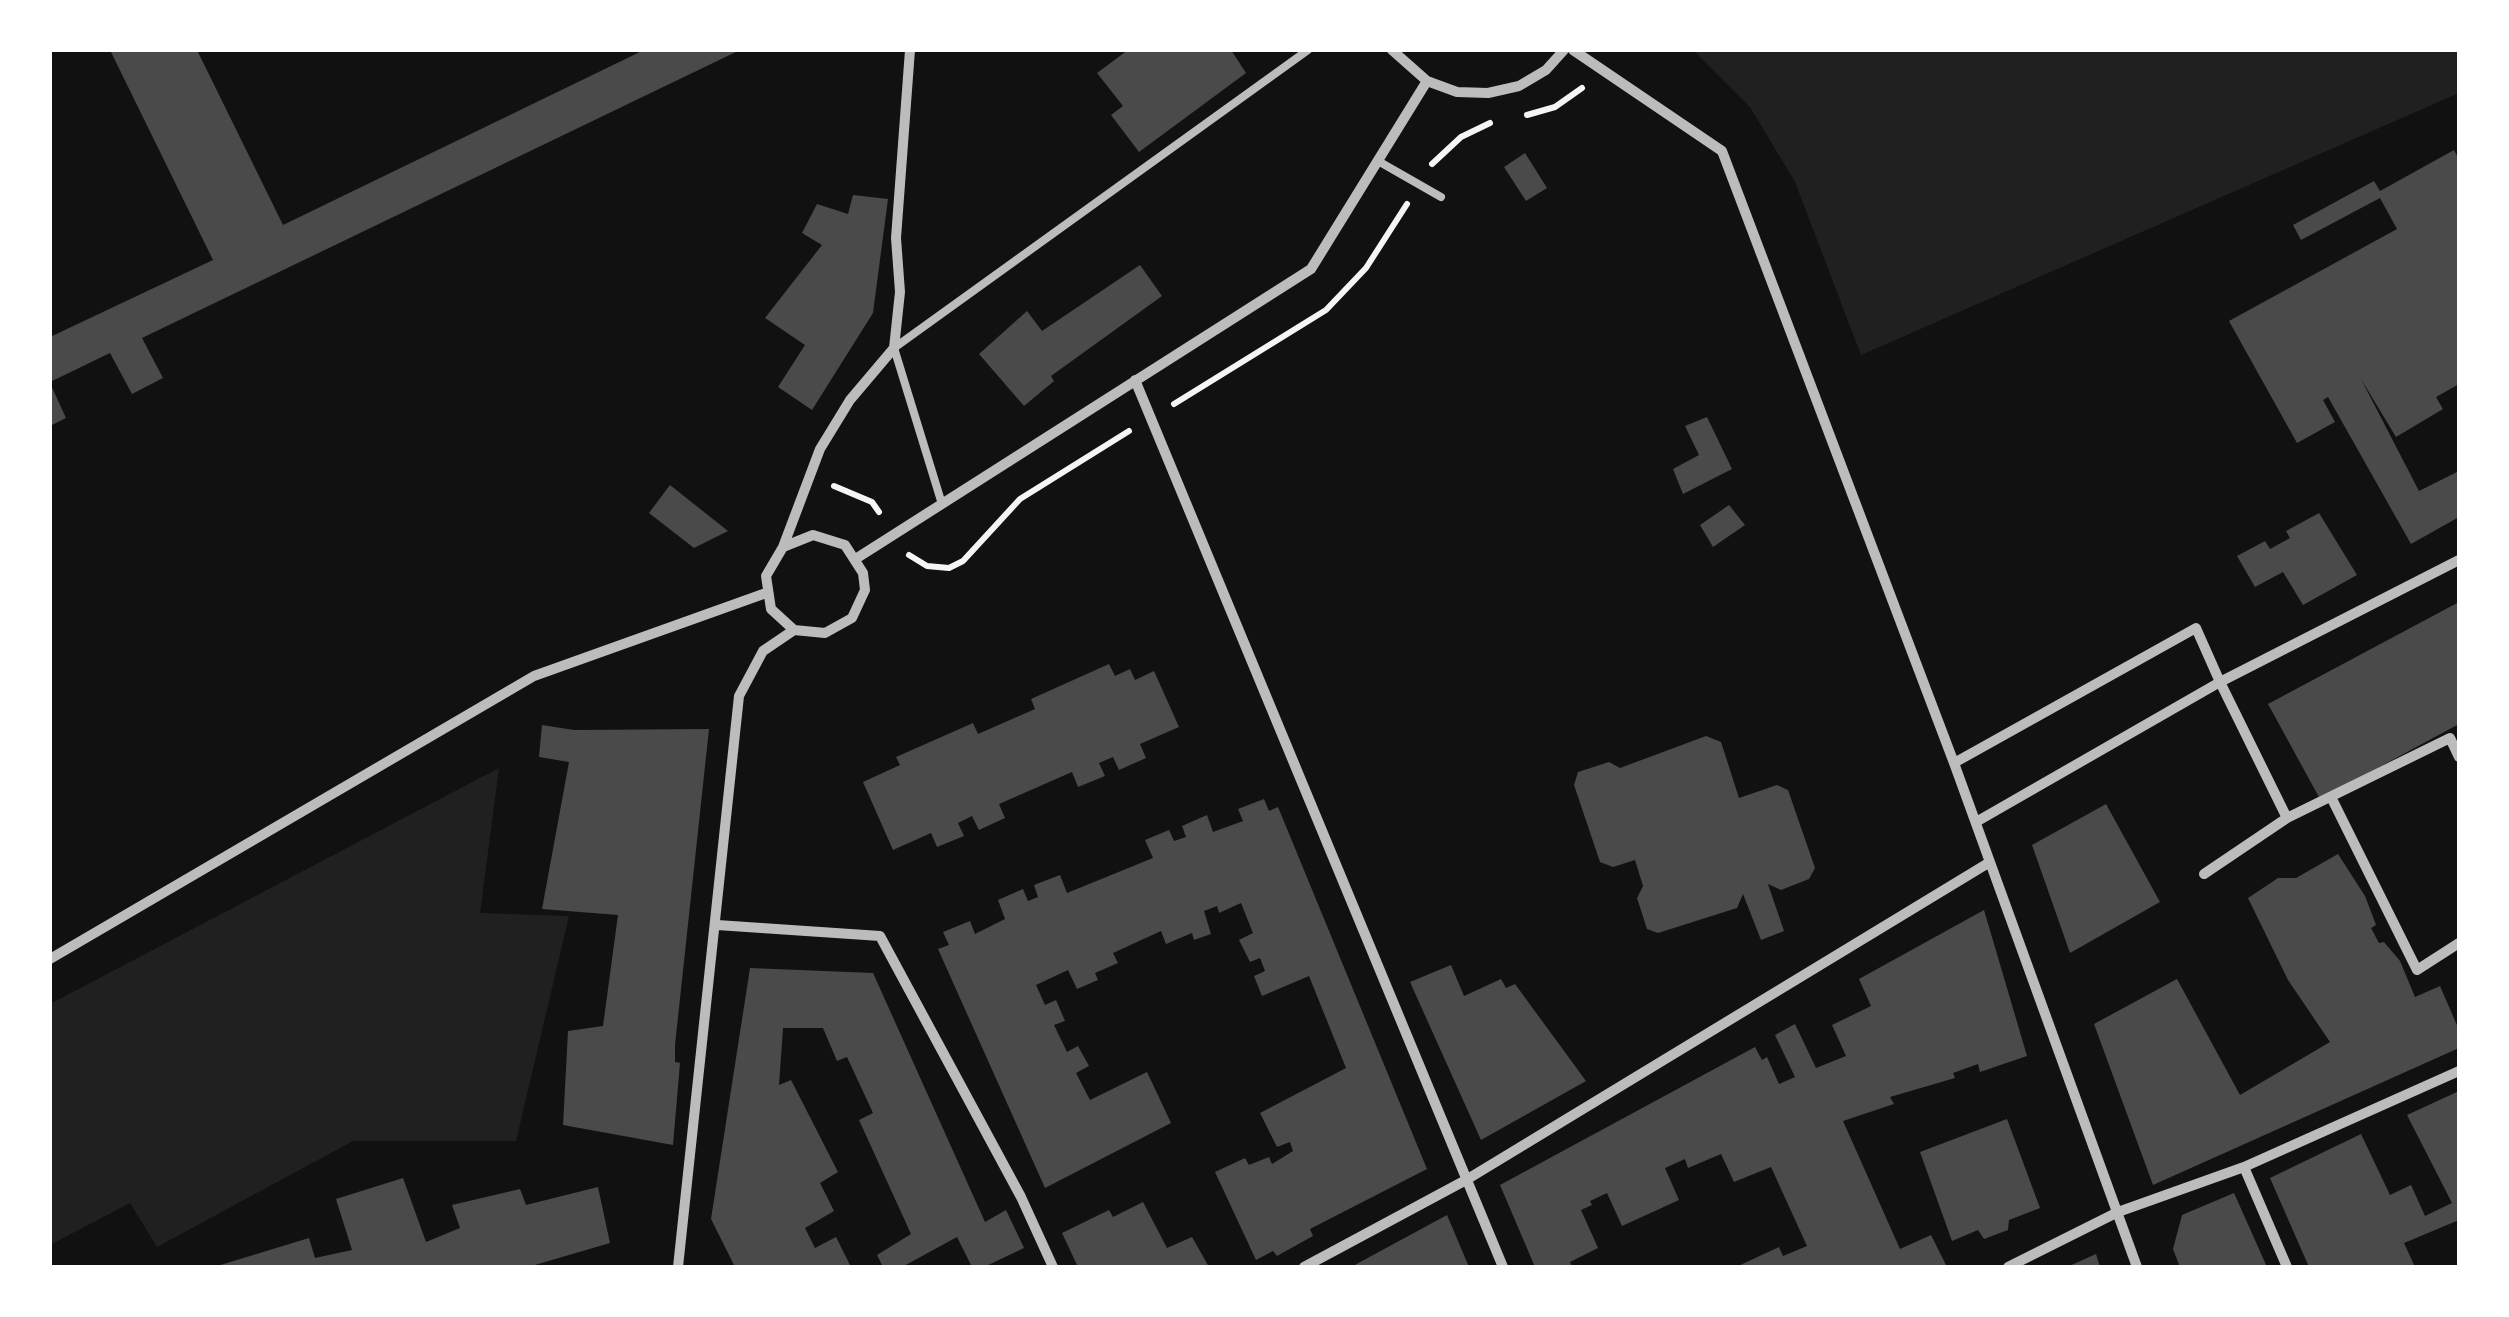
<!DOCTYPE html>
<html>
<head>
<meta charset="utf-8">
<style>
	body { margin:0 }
	#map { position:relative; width:2509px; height:1317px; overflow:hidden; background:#111; font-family:"Open Sans",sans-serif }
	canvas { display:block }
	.frame { position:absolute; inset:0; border:52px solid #fff; pointer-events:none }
</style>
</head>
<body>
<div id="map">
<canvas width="2509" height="1317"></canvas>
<div class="frame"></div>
</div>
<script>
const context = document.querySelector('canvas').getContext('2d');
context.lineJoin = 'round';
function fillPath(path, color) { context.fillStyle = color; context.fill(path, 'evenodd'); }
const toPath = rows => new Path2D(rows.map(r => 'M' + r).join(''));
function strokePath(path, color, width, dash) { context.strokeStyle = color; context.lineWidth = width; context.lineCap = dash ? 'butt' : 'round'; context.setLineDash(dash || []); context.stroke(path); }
fillPath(toPath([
	[1693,50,2459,50,2459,93,1861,355,1795,182,1750,107],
	[499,768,480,913,569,916,516,1141,353,1141,157,1247,130,1203,50,1245,50,1004]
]), '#202020');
fillPath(toPath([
	[110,50,197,50,283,225,644,50,740,50,142,338,163,378,132,394,110,353,50,382,50,337,213,260],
	[1128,50,1231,50,1246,73,1139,152,1111,115,1123,106,1097,73],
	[2454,150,2459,160,2459,384,2436,397,2443,409,2396,437,2361,379,2419,491,2459,471,2459,517,2411,544,2328,397,2323,400,2335,422,2297,443,2229,321,2397,229,2380,198,2301,240,2293,225,2374,181,2380,191],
	[1525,153,1547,188,1526,201,1504,167],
	[853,195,888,199,873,313,812,410,778,387,805,345,765,318,822,245,802,233,817,204,848,214],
	[1140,265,1162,296,1051,376,1054,381,1024,406,979,354,1027,311,1042,331],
	[50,383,66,418,50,426],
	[1707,417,1732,469,1683,494,1673,469,1699,455,1685,426],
	[670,485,728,531,694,548,649,513],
	[1729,505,1745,525,1713,547,1700,525],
	[2319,513,2357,575,2303,605,2283,572,2255,587,2237,556,2265,541,2270,549,2290,538,2286,531],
	[2459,602,2459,724,2320,799,2268,704],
	[1109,664,1115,676,1130,669,1135,680,1154,671,1179,727,1140,744,1146,758,1119,770,1113,757,1099,763,1105,776,1078,787,1072,772,999,804,1005,818,979,830,972,816,958,823,964,836,937,847,931,833,893,850,863,782,900,765,896,757,973,723,978,734,1035,709,1031,699],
	[542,725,574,730,709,729,675,1045,675,1062,680,1063,673,1145,563,1125,568,1031,603,1026,618,915,542,909,569,762,539,757],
	[1706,736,1721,742,1739,798,1777,785,1788,790,1815,868,1809,879,1781,890,1768,884,1784,931,1761,940,1743,894,1737,908,1658,933,1647,929,1637,898,1643,886,1635,860,1613,867,1600,862,1574,785,1578,772,1609,762,1620,768],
	[1264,799,1269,811,1278,807,1427,1169,1310,1229,1313,1236,1277,1256,1273,1251,1256,1260,1215,1172,1245,1158,1249,1165,1269,1157,1272,1164,1293,1151,1290,1142,1277,1147,1260,1113,1346,1068,1309,976,1262,996,1254,976,1265,971,1260,958,1250,962,1239,940,1253,933,1241,903,1219,913,1217,906,1204,911,1211,934,1194,940,1192,933,1166,944,1161,931,1113,953,1118,963,1095,973,1098,980,1077,989,1068,970,1036,985,1045,1005,1056,1000,1065,1021,1054,1025,1067,1052,1078,1046,1089,1066,1076,1073,1090,1100,1147,1072,1171,1123,1045,1188,938,949,949,945,943,932,970,921,975,934,1005,919,998,900,1023,889,1028,901,1038,897,1034,885,1060,875,1067,893,1153,858,1145,840,1169,830,1174,841,1186,837,1182,826,1207,815,1213,832,1243,821,1238,809],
	[2106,804,2160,902,2070,953,2032,845],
	[2338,854,2365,896,2376,925,2371,928,2379,943,2384,942,2400,961,2415,997,2440,986,2459,1030,2459,1048,2153,1185,2094,1024,2177,979,2240,1095,2330,1042,2288,980,2248,898,2278,878,2296,878],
	[1984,910,2027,1056,1980,1072,1978,1064,1953,1073,1955,1078,1890,1097,1894,1104,1843,1121,1900,1249,1931,1235,1947,1267,1736,1267,1779,1247,1783,1256,1807,1246,1771,1167,1734,1182,1721,1154,1688,1168,1685,1159,1665,1168,1679,1200,1622,1226,1607,1193,1590,1201,1592,1205,1581,1210,1598,1248,1570,1262,1572,1267,1535,1267,1500,1185,1755,1047,1762,1060,1767,1057,1779,1084,1795,1077,1775,1035,1795,1024,1816,1068,1846,1056,1832,1025,1871,1006,1859,979],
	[1451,965,1464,996,1501,979,1506,988,1515,984,1586,1081,1481,1140,1410,982],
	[750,968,873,973,985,1222,1006,1210,1024,1248,984,1267,972,1267,957,1237,902,1267,883,1267,877,1255,911,1234,859,1120,873,1113,847,1057,837,1061,823,1028,783,1028,779,1085,791,1080,838,1172,820,1183,834,1211,805,1228,815,1248,836,1237,851,1267,735,1267,711,1219],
	[2459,1091,2459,1220,2404,1243,2415,1267,2309,1267,2270,1178,2361,1134,2390,1195,2411,1185,2425,1216,2452,1203,2407,1115],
	[2007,1119,2040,1208,2009,1220,2008,1230,1984,1239,1978,1230,1952,1241,1920,1152],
	[403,1178,426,1242,460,1228,452,1205,520,1189,526,1205,598,1187,610,1243,528,1267,214,1267,309,1238,315,1258,352,1250,336,1199],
	[2234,1193,2267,1267,2180,1267,2173,1249,2182,1215],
	[1143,1202,1167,1248,1192,1237,1209,1267,1078,1267,1062,1233,1109,1210,1113,1217],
	[1447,1215,1469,1267,1351,1267],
	[2096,1254,2100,1267,2067,1267]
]), '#4a4a4a');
strokePath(toPath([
	[1527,115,1555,107,1582,88],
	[1432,164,1461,137,1490,123],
	[1174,404,1326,310,1366,268,1407,204],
	[834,486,872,502,879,512],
	[909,555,927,566,949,568,963,561,1020,499,1129,431]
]), '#f5f5f5', 6);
strokePath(toPath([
	[1378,161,1441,197],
	[942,504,894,348,1308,50]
]), '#bcbcbc', 8);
strokePath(toPath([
	[1392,50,1427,81,1457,92,1488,93,1519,86,1546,70,1564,50],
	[1573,50,1722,151,1954,763,2137,1267],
	[1135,380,1503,1267],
	[783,547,813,535,845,545,863,573,865,590,852,618,825,633,794,630,771,609,766,576,783,547,820,449,850,400,894,348,900,292,896,238,910,50],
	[857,558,1311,269,1427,81],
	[1954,763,2196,628,2220,682,1976,822],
	[2331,797,2417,970,2459,943],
	[2287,818,2220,682,2459,560],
	[2204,874,2287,818,2450,738,2459,757],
	[717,925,880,936,1021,1197,1053,1267],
	[50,959,534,676,766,593],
	[2244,1167,2287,1267],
	[678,1267,739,696,763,651,794,630],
	[1304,1267,1466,1180,1990,862],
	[2008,1267,2118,1212,2244,1167,2459,1071]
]), '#bcbcbc', 10);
</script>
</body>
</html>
